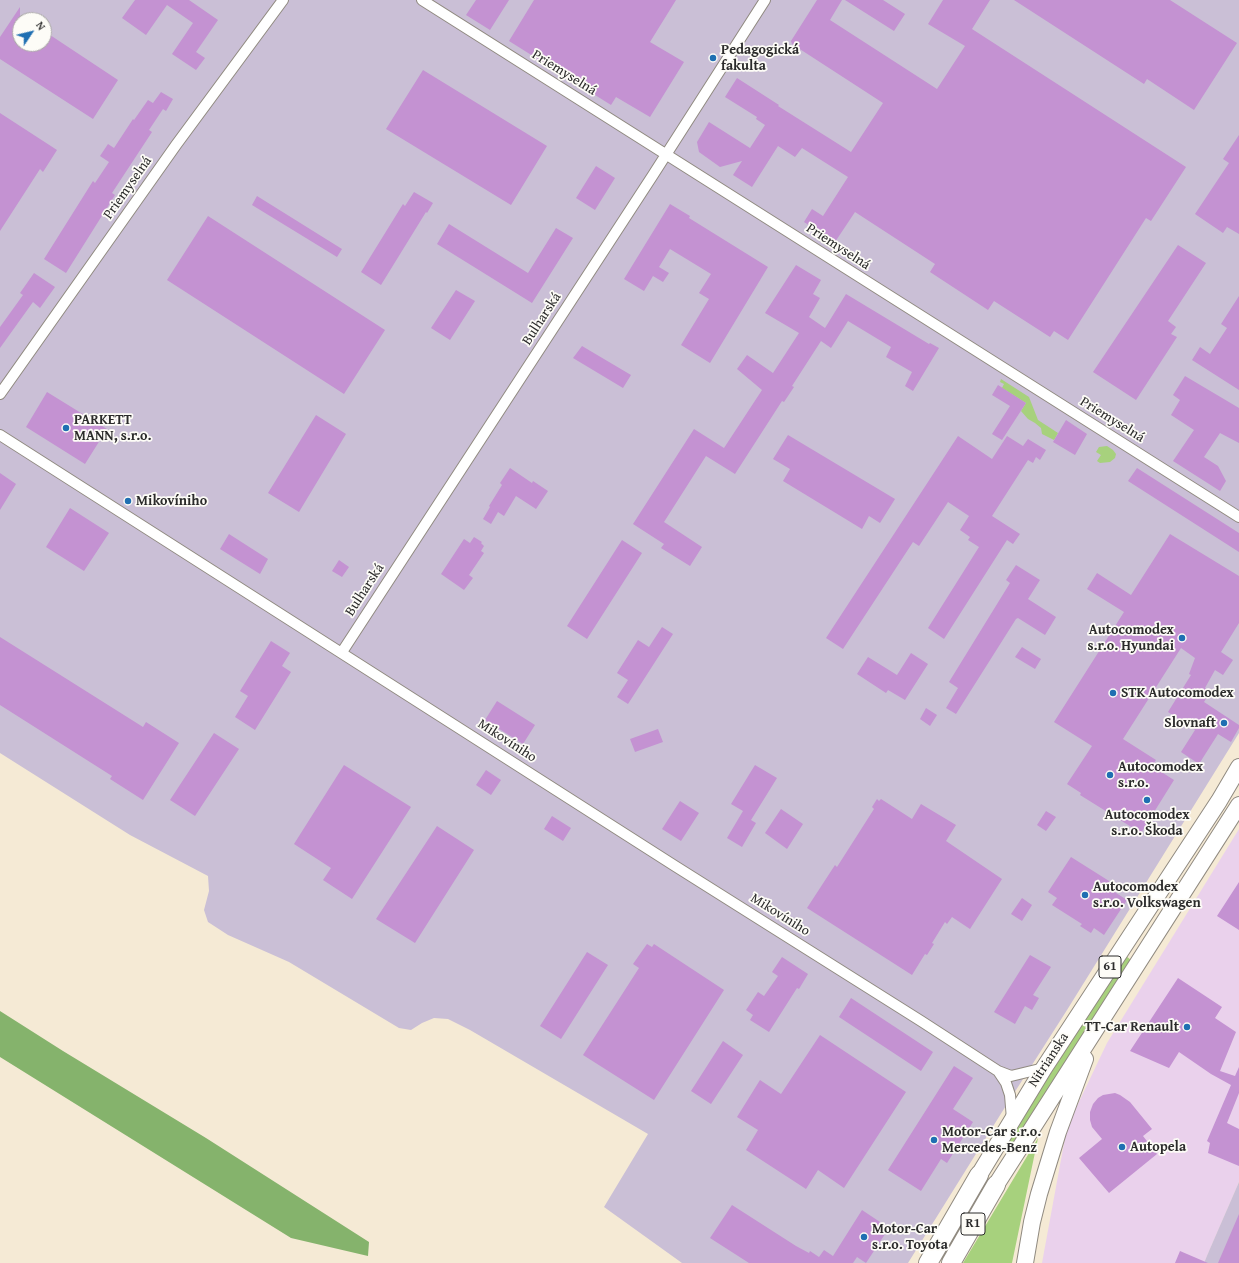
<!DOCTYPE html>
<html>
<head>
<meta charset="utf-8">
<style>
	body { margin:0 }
	#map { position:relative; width:1239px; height:1263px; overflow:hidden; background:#f5ead5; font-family:"Gentium Book Plus",serif }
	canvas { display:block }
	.north { position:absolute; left:12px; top:12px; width:40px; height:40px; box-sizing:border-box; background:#fdfcf7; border:1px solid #a9a8a5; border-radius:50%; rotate:55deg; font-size:11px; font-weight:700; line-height:16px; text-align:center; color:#2b2b2b }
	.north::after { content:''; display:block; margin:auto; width:14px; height:18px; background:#1f6fb2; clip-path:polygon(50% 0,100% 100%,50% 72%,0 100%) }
</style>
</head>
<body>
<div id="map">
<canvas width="1239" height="1263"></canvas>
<div class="north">N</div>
</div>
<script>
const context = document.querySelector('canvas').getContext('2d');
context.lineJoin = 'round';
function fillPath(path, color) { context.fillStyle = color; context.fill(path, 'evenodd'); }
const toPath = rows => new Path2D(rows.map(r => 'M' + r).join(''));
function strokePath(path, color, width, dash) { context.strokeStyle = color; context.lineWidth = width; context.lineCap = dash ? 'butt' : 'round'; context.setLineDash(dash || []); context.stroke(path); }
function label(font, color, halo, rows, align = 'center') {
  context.font = font + ' "Gentium Book Plus",serif'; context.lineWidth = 3.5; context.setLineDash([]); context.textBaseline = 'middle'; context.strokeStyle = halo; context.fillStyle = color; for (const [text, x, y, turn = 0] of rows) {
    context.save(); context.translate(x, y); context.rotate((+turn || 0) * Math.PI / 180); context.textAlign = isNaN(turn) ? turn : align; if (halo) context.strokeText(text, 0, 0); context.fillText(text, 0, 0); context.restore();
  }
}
fillPath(toPath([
	[1239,829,1239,1182,1204,1263,1042,1263,1067,1127,1107,1043]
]), '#ead1ec');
fillPath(toPath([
	[0,0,1239,0,1239,733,1067,1010,1002,1112,908,1263,682,1263,604,1207,648,1134,470,1030,448,1019,434,1018,422,1023,411,1030,399,1028,289,962,228,935,208,922,204,910,209,891,208,876,130,835,0,753],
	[20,20,44,20,44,44,20,44],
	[1239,1182,1239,1263,1204,1263,1209,1251]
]), '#cabfd6');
fillPath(toPath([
	[1001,379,1029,397,1038,420,1058,433,1054,440,1042,434,1041,428,1035,423,1028,419,1021,411,1026,403,1002,388,1004,384,1000,382],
	[1107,446,1113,450,1116,454,1115,458,1110,462,1100,463,1097,461,1101,455,1096,452,1099,447],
	[1126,956,1131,960,1012,1146,1006,1143],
	[1038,1138,1012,1263,963,1263]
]), '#a7d17d');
fillPath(toPath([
	[0,1011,63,1051,206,1138,369,1242,368,1256,291,1238,0,1057]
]), '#85b36c');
fillPath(toPath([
	[135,0,189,0,218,20,196,52,205,58,196,70,172,54,193,23,167,5,146,35,122,18],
	[476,0,509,0,490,30,466,15],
	[534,0,676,0,650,42,684,62,650,117,616,97,611,105,509,41],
	[817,0,842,0,830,20,937,89,965,46,928,24,943,0,990,0,972,29,1186,167,1151,221,1146,218,1068,340,1054,331,1050,337,994,301,988,310,930,272,935,264,855,212,835,242,804,222,812,209,823,216,848,177,802,148,795,157,778,146,752,187,733,175,742,161,720,167,699,152,697,142,709,122,750,148,765,125,756,119,757,117,725,97,737,78,779,105,778,106,851,152,883,103,792,44,791,41],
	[845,0,883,0,905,14,894,31],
	[1014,0,1170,0,1237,43,1194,110,1147,79,1144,84],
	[20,7,20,44,44,44,44,31,118,80,93,119,0,59,0,37],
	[423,70,547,146,511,205,386,129],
	[161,92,173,99,166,111,163,109,149,130,152,132,112,193,115,195,66,273,44,259,93,181,95,183,109,162,100,156,108,144,114,148,133,119,134,120,148,100,153,103],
	[0,113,57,150,43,172,40,169,0,231],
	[1239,135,1239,234,1227,227,1223,233,1195,214,1229,163,1223,159],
	[596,166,615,178,595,210,576,198],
	[414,192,433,203,427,213,426,212,381,285,361,272,403,204,405,206],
	[257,196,342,249,337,257,252,205],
	[670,204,690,216,689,218,768,267,710,363,681,345,709,299,699,293,711,274,670,249,659,267,669,273,663,282,653,276,644,291,624,279],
	[208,216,385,330,344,394,167,280],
	[449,224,528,273,556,228,573,238,532,303,437,244],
	[1178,245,1206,263,1168,321,1176,327,1171,334,1177,337,1136,400,1093,372],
	[796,265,821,280,813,294,820,298,809,317,825,328,846,294,929,344,930,343,939,348,913,391,905,386,912,372,886,357,891,347,848,321,831,348,821,341,792,386,794,387,784,402,782,401,735,474,706,456,664,522,702,547,690,566,661,548,664,544,633,524,694,429,724,448,762,390,737,369,747,355,773,373,799,333,765,313],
	[34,273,55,287,40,308,33,302,0,348,0,327,23,295,20,293],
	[456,290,475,301,450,340,431,328],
	[1239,296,1239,390,1192,360,1200,347,1210,354,1227,328,1221,324],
	[582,346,631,375,623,388,573,358],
	[1185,376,1239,408,1239,443,1220,433,1204,457,1218,466,1226,481,1220,491,1173,461,1194,430,1171,415,1180,400,1173,395],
	[998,385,1026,403,1002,440,992,434,1010,406,992,395],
	[47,392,107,429,85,464,26,427],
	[316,415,346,434,299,512,268,493],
	[1066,420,1087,434,1075,455,1053,442],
	[788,435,895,499,880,523,869,516,862,529,783,481,790,469,773,459],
	[958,436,992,459,1007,436,1023,446,1028,439,1046,450,1040,460,1036,457,1033,463,1028,460,992,516,1020,534,1013,544,1007,540,944,639,928,628,979,547,968,540,970,537,960,530,969,516,948,502,919,546,913,542,843,649,826,638],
	[510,468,532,483,533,481,548,491,536,509,516,496,504,516,498,512,491,524,483,519,490,507,489,506,502,485,500,483],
	[1137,468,1239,533,1239,552,1128,481],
	[0,473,16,484,0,510],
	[70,508,109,533,84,571,46,547],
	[229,534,268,559,260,574,220,549],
	[1170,534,1239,576,1239,623,1221,652,1233,660,1223,675,1215,670,1205,688,1210,692,1204,702,1239,725,1239,728,1231,742,1218,734,1199,764,1181,752,1195,730,1168,712,1191,675,1189,674,1195,658,1181,648,1123,739,1156,760,1152,766,1174,780,1141,833,1080,795,1081,793,1067,784,1092,746,1054,722,1124,612,1087,589,1097,573,1131,595],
	[474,537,482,542,481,543,484,546,481,551,484,553,469,575,473,578,464,590,441,574,464,539,470,543],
	[622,540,642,553,587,639,567,626],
	[339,560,349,567,342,577,332,571],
	[1016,565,1040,580,1028,599,1056,617,1045,635,1018,618,1016,619,956,714,946,708,958,688,949,682,1010,583,1006,580],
	[662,627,673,634,628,704,617,697,628,680,617,673,638,640,649,647],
	[0,637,143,727,146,722,179,743,143,800,110,779,112,776,0,705],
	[271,641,290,653,282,666,291,672,255,730,235,717,248,696,240,691],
	[1022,647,1041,659,1035,669,1015,657],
	[911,653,928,664,905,700,888,690,886,693,857,674,868,657,897,675],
	[497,701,535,725,523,744,485,720],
	[926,708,937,715,930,726,920,719],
	[658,729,663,742,635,752,630,739],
	[214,733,239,749,195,816,170,800],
	[344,765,411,807,352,899,323,880,331,868,294,844],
	[755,765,777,778,751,820,756,823,742,847,727,838,743,811,731,804],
	[486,770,501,780,491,795,476,785],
	[877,799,879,801,881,799,912,819,921,804,956,825,946,841,1002,879,970,929,952,917,947,924,945,922,932,943,934,944,927,955,925,954,912,975,807,908,835,865,837,867,874,809,872,807],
	[680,801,699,813,681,841,662,829],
	[781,809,803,824,787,849,765,833],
	[1046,811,1056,817,1046,831,1037,825],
	[552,816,571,828,563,841,544,829],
	[437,826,474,850,415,943,376,919],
	[1071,857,1117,886,1113,891,1127,900,1104,935,1094,928,1091,933,1080,926,1082,924,1052,905,1057,898,1048,892],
	[1239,882,1239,930,1217,916],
	[1022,898,1032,905,1022,921,1011,914],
	[647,944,652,947,654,944,724,990,654,1100,583,1055,639,968,633,964],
	[587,952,608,965,561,1039,540,1026],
	[1030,955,1051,967,1033,995,1039,998,1032,1010,1025,1006,1015,1024,994,1012],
	[782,957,808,974,799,989,797,988,769,1032,750,1020,753,1015,746,1010,758,992,764,996,778,976,772,972],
	[1178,978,1222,1007,1215,1018,1236,1032,1220,1071,1235,1076,1239,1067,1239,1093,1227,1123,1239,1129,1239,1166,1208,1153,1210,1143,1207,1141,1231,1085,1211,1074,1179,1052,1169,1068,1130,1051],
	[851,998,933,1052,921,1071,839,1017],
	[820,1035,906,1092,844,1188,818,1170,806,1189,746,1150,758,1130,737,1117,760,1080,781,1094],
	[723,1041,743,1055,711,1104,691,1091],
	[954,1066,973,1078,953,1109,973,1122,947,1163,941,1159,921,1191,888,1170],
	[1115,1093,1120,1095,1130,1102,1152,1129,1143,1136,1157,1154,1109,1193,1079,1158,1102,1139,1092,1127,1090,1120,1090,1112,1093,1104,1098,1098,1103,1095],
	[732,1205,796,1246,809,1253,810,1251,819,1257,824,1250,833,1256,862,1210,889,1228,866,1263,857,1257,853,1263,749,1263,710,1238],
	[1239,1214,1239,1263,1218,1263],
	[1180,1251,1208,1263,1175,1263]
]), '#c492d2');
const street = toPath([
	[422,0,1239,517],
	[0,394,176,145,283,0],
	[0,435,675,866,921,1021,998,1071,1011,1076,1044,1068],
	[342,652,653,175,765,0],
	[998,1071,1006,1083,1010,1095,1012,1119]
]);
const primary = toPath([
	[979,1175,1044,1068,1219,801,1239,767],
	[996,1185,1239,805],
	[1025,1263,1032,1222,1039,1194,1058,1132,1085,1059]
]);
const highway = toPath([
	[928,1263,979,1175],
	[951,1263,996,1185]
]);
strokePath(street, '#908a80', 12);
strokePath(primary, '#908a80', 18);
strokePath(highway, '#908a80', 20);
strokePath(street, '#fff', 10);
strokePath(primary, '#fff', 16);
strokePath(highway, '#fff', 18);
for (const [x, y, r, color] of [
	[713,58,4,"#1f6fb2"],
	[66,428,4,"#1f6fb2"],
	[128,501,4,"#1f6fb2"],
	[1182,638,4,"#1f6fb2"],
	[1113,693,4,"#1f6fb2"],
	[1224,723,4,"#1f6fb2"],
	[1110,775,4,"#1f6fb2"],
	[1147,800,4,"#1f6fb2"],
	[1085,895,4,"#1f6fb2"],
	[1187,1027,4,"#1f6fb2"],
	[934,1140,4,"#1f6fb2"],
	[1122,1147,4,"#1f6fb2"],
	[864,1237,4,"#1f6fb2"]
]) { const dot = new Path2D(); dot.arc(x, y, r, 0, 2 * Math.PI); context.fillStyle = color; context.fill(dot); strokePath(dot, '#fdfcf7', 1.5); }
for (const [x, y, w] of [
	[1110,967,22],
	[973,1224,24]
]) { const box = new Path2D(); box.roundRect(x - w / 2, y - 11, w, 22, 3); context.fillStyle = '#fdfcf7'; context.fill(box); strokePath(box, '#2b2b2b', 1); }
label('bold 13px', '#2b2b2b', null, [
	["61",1110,967],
	["R1",973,1224]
]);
label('bold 14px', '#2b2b2b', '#fdfcf7', [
	["Pedagogická",721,50],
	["fakulta",721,66],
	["PARKETT",74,420],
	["MANN, s.r.o.",74,436],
	["Mikovíniho",136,501],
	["Autocomodex",1174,630,"right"],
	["s.r.o. Hyundai",1174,646,"right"],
	["STK Autocomodex",1121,693],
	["Slovnaft",1216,723,"right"],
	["Autocomodex",1118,767],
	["s.r.o.",1118,783],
	["Autocomodex",1147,815,"center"],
	["s.r.o. Škoda",1147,831,"center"],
	["Autocomodex",1093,887],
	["s.r.o. Volkswagen",1093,903],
	["TT-Car Renault",1179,1027,"right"],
	["Motor-Car s.r.o.",942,1132],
	["Mercedes-Benz",942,1148],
	["Autopela",1130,1147],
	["Motor-Car",872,1229],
	["s.r.o. Toyota",872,1245]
], 'left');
label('14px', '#2b2b2b', '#fdfcf7', [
	["Priemyselná",564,73,32],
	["Priemyselná",128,188,-55],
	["Priemyselná",838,247,33],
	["Bulharská",542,319,-57],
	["Priemyselná",1112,420,32],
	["Bulharská",365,590,-57],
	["Mikovíniho",507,741,33],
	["Mikovíniho",780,915,32],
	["Nitrianska",1049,1060,-57]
]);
</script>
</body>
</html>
